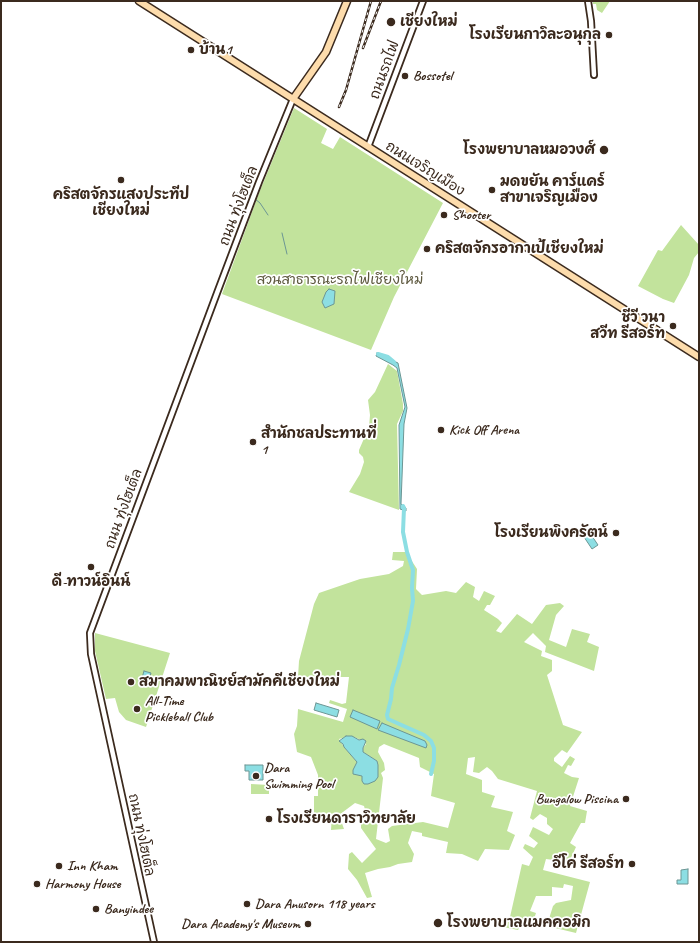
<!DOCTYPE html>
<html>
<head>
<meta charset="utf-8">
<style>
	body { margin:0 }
	#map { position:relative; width:700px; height:943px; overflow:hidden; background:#fff; font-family:Caveat,sans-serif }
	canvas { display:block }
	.frame { position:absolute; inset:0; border:2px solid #3b2a1e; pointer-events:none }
</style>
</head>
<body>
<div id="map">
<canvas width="700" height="943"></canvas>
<div class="frame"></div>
</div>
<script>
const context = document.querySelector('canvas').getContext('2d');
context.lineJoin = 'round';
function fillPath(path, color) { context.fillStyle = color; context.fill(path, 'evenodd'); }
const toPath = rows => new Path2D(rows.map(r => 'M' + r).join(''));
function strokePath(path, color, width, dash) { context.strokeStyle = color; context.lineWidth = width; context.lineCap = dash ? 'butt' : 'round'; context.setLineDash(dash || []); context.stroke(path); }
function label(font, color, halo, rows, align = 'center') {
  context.font = font + ' Caveat,"Playpen Sans Thai",sans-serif'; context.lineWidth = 3.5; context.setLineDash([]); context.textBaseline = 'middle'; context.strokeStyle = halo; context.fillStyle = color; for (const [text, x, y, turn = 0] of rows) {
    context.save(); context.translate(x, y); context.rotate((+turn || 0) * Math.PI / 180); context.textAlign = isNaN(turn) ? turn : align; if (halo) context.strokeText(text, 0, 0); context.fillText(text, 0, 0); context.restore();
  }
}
fillPath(toPath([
	[593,1,610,1,602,13,597,10,596,4,593,4],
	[294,108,327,129,321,143,333,149,340,137,443,203,394,297,371,350,222,294,259,193],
	[681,225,699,245,699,252,694,258,689,275,674,303,663,299,638,286,658,250,662,251],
	[388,364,397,371,403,404,403,411,397,424,399,510,349,492,360,474,364,462,363,457,359,453,359,450,369,427,370,415,368,400,375,392],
	[393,552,406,552,417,569,416,589,422,595,446,591,456,593,466,582,475,587,473,597,479,601,484,591,495,596,490,605,487,605,484,610,498,619,502,623,496,631,501,633,517,614,532,624,546,605,560,603,564,606,556,615,549,640,566,647,572,629,590,634,587,642,599,647,594,671,545,652,546,646,533,633,524,642,542,651,541,656,552,660,552,671,547,675,563,725,582,732,567,753,562,750,554,758,554,761,562,767,570,756,575,759,571,766,568,765,564,773,572,777,579,778,570,806,587,811,585,823,581,823,570,843,576,847,569,862,546,859,543,870,590,882,576,933,551,927,548,922,553,906,556,903,571,900,573,886,564,884,563,888,552,887,552,896,536,896,530,911,536,913,532,925,522,923,518,930,503,927,505,917,510,917,522,864,529,866,533,857,523,848,525,844,534,848,538,843,529,836,533,827,549,835,553,829,547,824,547,818,540,814,533,820,530,818,537,791,498,779,492,771,487,767,479,773,473,772,475,757,468,758,466,774,482,780,482,792,495,796,491,807,513,812,507,831,515,835,509,850,485,849,478,861,462,854,446,853,448,842,422,836,422,833,412,831,408,843,414,854,412,862,398,864,390,867,378,869,365,873,372,897,367,898,357,880,348,869,349,854,352,852,362,863,376,849,361,828,361,822,368,821,364,806,355,803,339,815,344,829,331,830,332,814,314,814,314,796,318,796,318,775,311,757,297,752,294,734,297,726,298,709,343,722,347,709,329,703,330,700,342,704,346,703,349,677,298,677,299,661,314,604,319,593,360,579,389,574,403,566,404,561,392,560],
	[346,737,354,737,361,740,366,744,363,748,363,752,377,761,378,765,378,777,362,779,362,776,353,772,357,762,344,747,339,739],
	[384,744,419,758,420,767,434,774,431,796,455,803,448,828,423,822,392,826,388,829,390,841,386,843,376,839,383,778,381,773,385,770,384,763,378,752,379,747],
	[95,633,170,653,146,727,126,720,119,712,115,698,106,699,95,651],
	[251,784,269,785,269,794,251,794]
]), '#c2e39c');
const water = toPath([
	[329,289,335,291,334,304,325,308,322,302,326,292,329,289],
	[377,353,398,363,407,408,404,424,401,504,406,508,406,511,400,509,399,425,405,407,397,368,393,365,376,356,377,353],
	[590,533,598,545,592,549,584,537,590,533],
	[144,671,151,673,147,686,141,685,139,681,139,678,142,678,144,671],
	[316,703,339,710,337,717,314,710,316,703],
	[353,710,380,721,377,729,350,717,353,710],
	[382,723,425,741,427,745,426,748,378,730,382,723],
	[346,736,352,736,359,740,363,739,366,741,363,748,363,752,377,761,378,765,378,777,375,781,368,784,364,784,362,781,362,776,353,774,353,770,357,762,344,747,343,744,339,741,346,736],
	[245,765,263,765,263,780,249,780,249,771,245,771,245,765],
	[688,869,688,884,677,884,677,880,681,880,681,870,688,869]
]);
fillPath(water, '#8cdee3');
strokePath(water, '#6c9694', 1);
strokePath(toPath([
	[237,193,248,194,252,197],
	[255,199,260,203,268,215],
	[282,233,287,254]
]), '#6c9694', 1);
strokePath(toPath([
	[378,354,388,357,394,362],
	[403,506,404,508,403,532,407,552,413,570,412,588,413,601,408,629,399,665,392,688,391,699,387,715,388,719,424,735,431,741,434,748,434,761,431,774]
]), '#8cdee3', 4);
const minor = toPath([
	[588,1,591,21,594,75],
	[368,147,423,1],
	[154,942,91,654,90,633,217,293,259,182,293,99]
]);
const major = toPath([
	[139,1,699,357],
	[293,99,326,52,347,1]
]);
strokePath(minor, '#3b2a1e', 8);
strokePath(major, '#3b2a1e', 9);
strokePath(minor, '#fff', 4.5);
strokePath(major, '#fddcac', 6);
const rail = toPath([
	[363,48,381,1],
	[339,107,346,90,371,1]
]);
strokePath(rail, '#3b2a1e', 2.5);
strokePath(rail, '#fff', 1, [3]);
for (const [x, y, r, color] of [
	[391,22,5,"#3b2a1e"],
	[609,35,4,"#3b2a1e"],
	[191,50,4,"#3b2a1e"],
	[405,76,4,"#3b2a1e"],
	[604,150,5,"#3b2a1e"],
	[121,180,4,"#3b2a1e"],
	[492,190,4,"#3b2a1e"],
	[444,215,4,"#3b2a1e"],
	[427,249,4,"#3b2a1e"],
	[673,326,4,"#3b2a1e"],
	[441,430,4,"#3b2a1e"],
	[253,442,4,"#3b2a1e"],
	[616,533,4,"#3b2a1e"],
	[91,567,4,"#3b2a1e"],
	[131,682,4,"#3b2a1e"],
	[137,709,4,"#3b2a1e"],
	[256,776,4,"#3b2a1e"],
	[626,799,4,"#3b2a1e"],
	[269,819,4,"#3b2a1e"],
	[632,864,4,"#3b2a1e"],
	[59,866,4,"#3b2a1e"],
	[37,884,4,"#3b2a1e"],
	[247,904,4,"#3b2a1e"],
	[96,909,4,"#3b2a1e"],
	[438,923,5,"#3b2a1e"],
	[308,924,4,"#3b2a1e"]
]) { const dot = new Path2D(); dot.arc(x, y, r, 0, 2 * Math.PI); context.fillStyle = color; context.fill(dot); strokePath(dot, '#fff', 1.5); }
label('bold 14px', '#3b2a1e', '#fff', [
	["เชียงใหม่",400,22],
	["โรงเรียนกาวิละอนุกุล",601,35,"right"],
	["บ้าน1",199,50],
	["Bossotel",413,76],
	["โรงพยาบาลหมอวงศ์",595,150,"right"],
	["มดขยัน คาร์แคร์",500,182],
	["สาขาเจริญเมือง",500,198],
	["คริสตจักรแสงประทีป",121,195,"center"],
	["เชียงใหม่",121,211,"center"],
	["Shooter",452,215],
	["คริสตจักรอากาเป้เชียงใหม่",435,249],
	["ชีวี วนา",665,318,"right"],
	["สวีท รีสอร์ท",665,334,"right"],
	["Kick Off Arena",449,430],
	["สำนักชลประทานที่",261,434],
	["1",261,450],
	["โรงเรียนพิงครัตน์",608,533,"right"],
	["ดี-ทาวน์อินน์",91,582,"center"],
	["สมาคมพาณิชย์สามัคคีเชียงใหม่",139,682],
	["All-Time",145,701],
	["Pickleball Club",145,717],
	["Dara",264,768],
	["Swimming Pool",264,784],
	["Bungalow Piscina",618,799,"right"],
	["โรงเรียนดาราวิทยาลัย",277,819],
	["อีโค่ รีสอร์ท",624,864,"right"],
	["Inn Kham",67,866],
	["Harmony House",45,884],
	["Dara Anusorn 118 years",255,904],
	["Banyindee",104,909],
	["โรงพยาบาลแมคคอมิก",447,923],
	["Dara Academy's Museum",300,924,"right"]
], 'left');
label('14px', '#3b2a1e', '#fff', [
	["ถนนรถไฟ",385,70,-70],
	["ถนนเจริญเมือง",425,169,32],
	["ถนน ทุ่งโฮเต็ล",239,206,-69],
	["ถนน ทุ่งโฮเต็ล",124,509,-70],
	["ถนน ทุ่งโฮเต็ล",141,835,78]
]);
label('14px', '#5d583e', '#fff', [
	["สวนสาธารณะรถไฟเชียงใหม่",340,280]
]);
</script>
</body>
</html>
